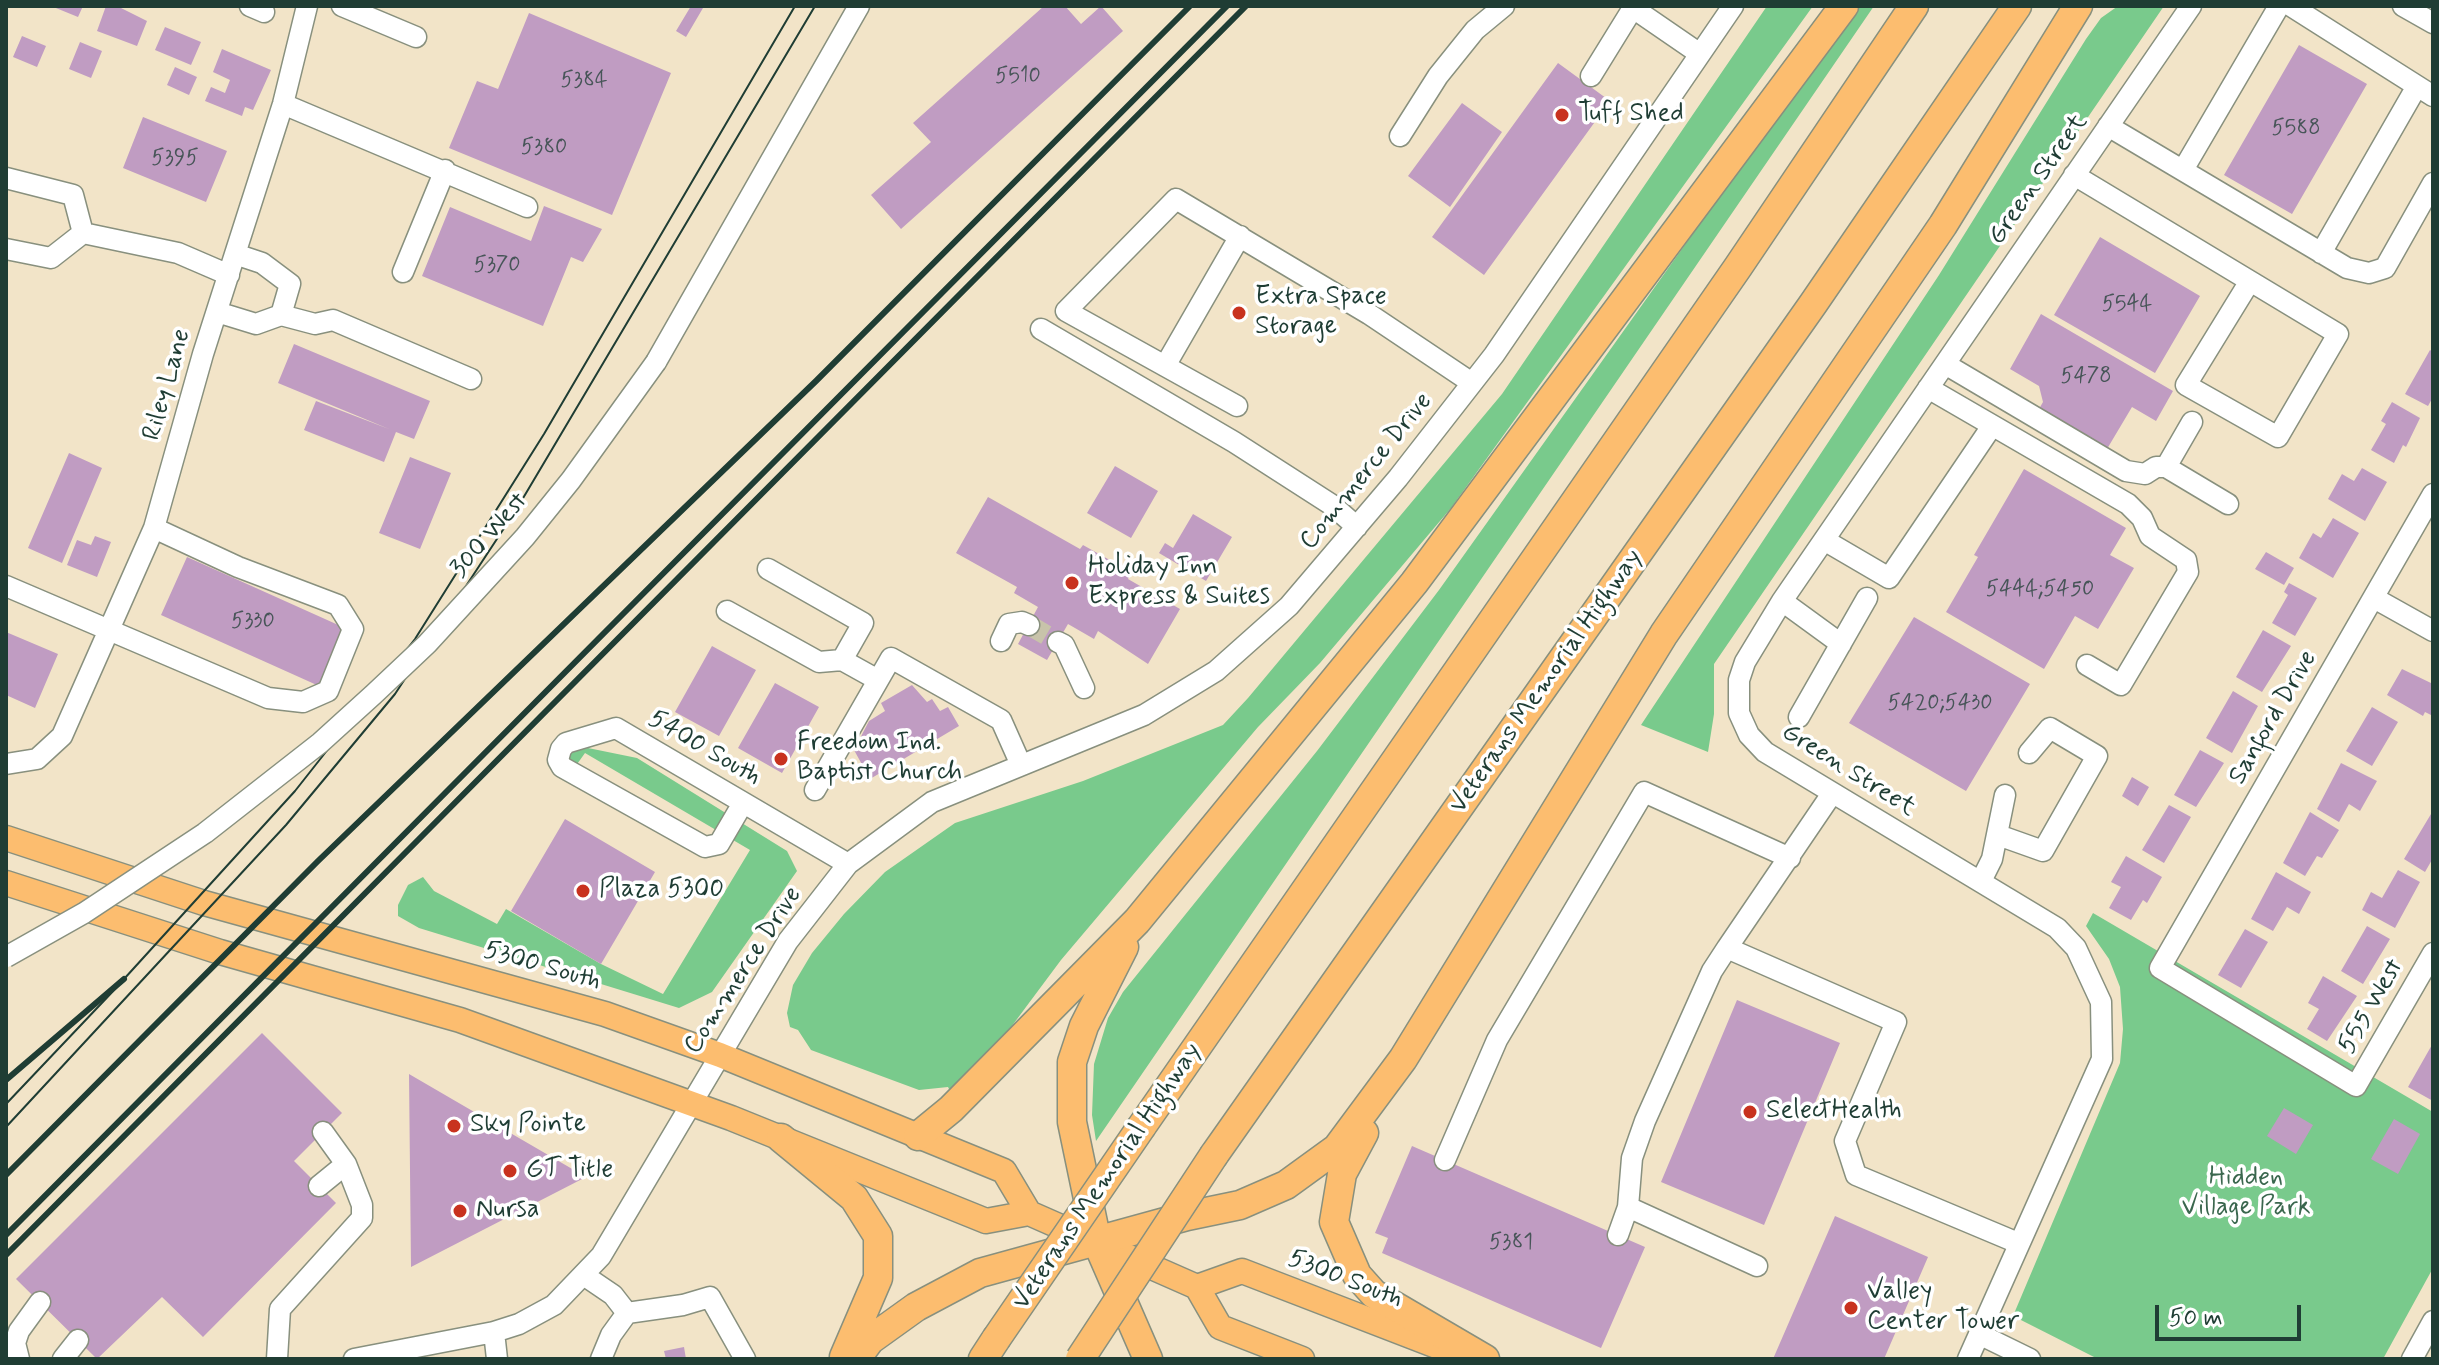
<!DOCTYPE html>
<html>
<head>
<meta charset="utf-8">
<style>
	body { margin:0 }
	#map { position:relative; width:2439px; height:1365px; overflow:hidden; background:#f2e4c8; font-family:Mynerve,sans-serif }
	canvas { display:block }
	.frame { position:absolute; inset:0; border:8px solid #1f3d34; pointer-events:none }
	.scale { position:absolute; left:2155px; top:1305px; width:146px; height:36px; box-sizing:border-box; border:4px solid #1f3d34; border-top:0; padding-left:10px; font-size:24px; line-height:28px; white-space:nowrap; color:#1f3d34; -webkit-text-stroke:6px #fff; paint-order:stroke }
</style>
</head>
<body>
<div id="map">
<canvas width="2439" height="1365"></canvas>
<div class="frame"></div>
<div class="scale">50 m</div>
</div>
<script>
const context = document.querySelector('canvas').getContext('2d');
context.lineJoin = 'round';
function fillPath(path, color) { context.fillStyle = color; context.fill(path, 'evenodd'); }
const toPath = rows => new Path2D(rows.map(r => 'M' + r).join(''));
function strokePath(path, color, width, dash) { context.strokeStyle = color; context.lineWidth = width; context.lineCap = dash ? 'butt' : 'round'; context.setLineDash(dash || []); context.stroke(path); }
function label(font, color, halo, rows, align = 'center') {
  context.font = font + ' Mynerve,sans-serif'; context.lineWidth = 7; context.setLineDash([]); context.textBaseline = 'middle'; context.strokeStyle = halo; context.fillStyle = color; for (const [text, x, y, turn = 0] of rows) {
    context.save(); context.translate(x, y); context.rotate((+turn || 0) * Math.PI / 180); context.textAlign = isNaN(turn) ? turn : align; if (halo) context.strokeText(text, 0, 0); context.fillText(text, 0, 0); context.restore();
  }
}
fillPath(toPath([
	[1767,6,1813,6,1451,508,1320,663,1258,727,1061,960,988,1058,950,1091,948,1087,919,1090,811,1050,798,1030,790,1027,787,1013,793,985,812,953,844,914,885,872,955,823,1083,781,1223,725,1248,698,1502,394],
	[1855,6,1874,6,1096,1141,1092,1115,1094,1064,1108,1018,1123,992,1317,751,1439,590],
	[2118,6,2164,6,1714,664,1714,714,1708,752,1641,725,1939,275,2086,39,2101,18],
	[588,748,637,758,787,851,797,871,712,992,679,1008,419,928,398,916,398,905,408,885,423,877,434,891,497,924,506,909,601,964,663,994,750,850,585,753,575,767,564,761,565,754],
	[2093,913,2433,1112,2433,1268,2383,1359,2098,1359,2013,1316,2120,1063,2123,1029,2120,987,2109,959,2086,926]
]), '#79ca8c');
fillPath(toPath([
	[51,6,83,6,78,17],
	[106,6,117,6,147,21,137,46,97,31],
	[691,6,703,8,686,37,676,31],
	[1044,6,1065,6,1081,24,1101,6,1123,31,901,229,871,195,931,142,913,123],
	[529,13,671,73,612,215,449,148,477,81,498,89],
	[165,27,201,42,191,65,155,50],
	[22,36,46,46,37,67,13,57],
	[80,42,102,51,91,78,69,69],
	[2299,45,2367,84,2292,214,2224,175],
	[222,49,271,70,253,110,245,107,242,116,205,101,211,87,225,93,230,80,213,72],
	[1558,63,1610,101,1484,275,1432,237],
	[175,67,197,77,189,95,167,85],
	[1462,103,1502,132,1450,207,1408,176],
	[143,117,227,151,206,202,123,168],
	[544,206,602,229,583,262,571,257,543,326,422,276,450,207,531,241],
	[2100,237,2200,296,2155,373,2054,315],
	[2041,314,2173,391,2156,421,2132,407,2107,449,2039,409,2043,402,2039,386,2010,369],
	[294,344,430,401,414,439,396,432,384,462,304,430,316,401,389,429,278,383],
	[2430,350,2433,352,2433,397,2428,406,2405,394],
	[2392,402,2420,418,2406,447,2403,445,2394,463,2371,450,2386,424,2381,421],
	[69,453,102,468,62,563,28,548],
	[410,457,451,473,420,549,379,533],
	[1115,466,1158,491,1131,538,1087,513],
	[2362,468,2387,482,2365,521,2328,499,2342,474,2354,481],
	[2024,469,2126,528,2110,555,2134,568,2098,629,2075,616,2044,669,1946,612,1978,557,1974,555],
	[988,497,1080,549,1083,545,1131,572,1128,579,1180,609,1148,664,1098,631,1094,639,1068,624,1047,660,1018,644,1038,607,1014,593,1017,587,956,553],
	[1193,514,1232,537,1206,581,1159,553,1165,543,1173,548],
	[2333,518,2359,533,2333,578,2299,558,2313,533,2321,538],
	[95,536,111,542,97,577,67,565,77,540,91,545],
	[2266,552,2294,568,2284,585,2255,569],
	[187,557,345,628,319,686,161,615],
	[2289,583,2317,598,2295,636,2272,623,2288,595,2284,592],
	[1914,617,2030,684,1966,791,1849,723],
	[2263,630,2291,646,2262,692,2236,677],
	[6,632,58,654,35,708,6,695],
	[712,646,756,670,719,736,675,712],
	[2402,669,2433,684,2433,716,2425,712,2423,716,2387,695],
	[775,683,819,707,782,773,738,748],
	[912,685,927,702,932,699,940,711,948,707,959,726,870,779,854,750,869,721,885,711,881,703],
	[2233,691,2258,706,2232,753,2206,738],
	[2372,707,2398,722,2372,766,2346,751],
	[2200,750,2224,763,2196,807,2174,795],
	[2341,763,2377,781,2360,811,2349,804,2339,822,2317,809],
	[2132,777,2149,787,2138,806,2122,796],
	[2169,805,2191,817,2164,863,2142,850],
	[2310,812,2339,830,2322,858,2317,856,2305,876,2283,863],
	[2431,814,2433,858,2425,872,2404,859],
	[565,819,655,872,601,964,511,911],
	[2126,856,2162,877,2147,903,2143,900,2131,920,2109,908,2121,887,2111,882],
	[2398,870,2420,882,2395,928,2362,910,2371,892,2382,898],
	[2276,872,2311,892,2299,914,2287,907,2273,931,2251,919],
	[2367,926,2390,939,2363,984,2341,971],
	[2245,929,2268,942,2241,988,2218,975],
	[2323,976,2357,996,2327,1041,2307,1029,2319,1009,2308,1003],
	[1737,1000,1840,1043,1764,1225,1661,1182],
	[262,1033,342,1113,294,1161,336,1203,203,1337,162,1297,97,1359,16,1279],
	[2433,1043,2433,1101,2408,1087],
	[409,1074,586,1177,411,1267],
	[2284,1108,2313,1125,2296,1154,2267,1136],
	[2394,1119,2420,1134,2398,1174,2371,1159],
	[1412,1146,1645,1247,1601,1348,1382,1253,1388,1238,1375,1233],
	[1835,1216,1928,1257,1884,1359,1773,1359],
	[684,1347,686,1359,666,1359,664,1351]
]), '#c09cc2');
strokePath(toPath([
	[1029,625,1058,642]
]), '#c8c3aa', 20, [20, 10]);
const minor = toPath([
	[250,6,264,12],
	[342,6,416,37],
	[2291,6,2433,96],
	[2403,6,2433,23],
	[1591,76,1633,8,1700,54],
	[283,104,527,207],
	[2108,126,2347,268,2369,273,2385,268,2433,183],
	[1400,136,1438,76,1475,30,1504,6],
	[2183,170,2279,6],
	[2074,175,2099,190,2250,281,2338,334,2278,437,2186,385,2250,281],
	[6,178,73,195,83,233],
	[83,233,178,253,229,275],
	[6,249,51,258,83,233],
	[2321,253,2417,86],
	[403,272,445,170],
	[217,312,256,324,281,315,290,284,262,263,235,254],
	[281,315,315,324,333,320,471,379],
	[1041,329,1234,442,1332,505,1357,527],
	[656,362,859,6],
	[1945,364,2126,471,2145,474,2156,467,2166,467,2228,504],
	[1165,366,1240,236],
	[1928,388,2128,504,2142,518,2150,536,2186,560,2188,572,2121,685,2087,665],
	[1237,406,1066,311,1176,199,1369,314,1472,383],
	[2166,467,2192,422],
	[2433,494,2160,968,2356,1086,2433,953],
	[1824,540,1889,578,1992,426],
	[768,569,863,623,842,660],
	[6,586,268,698,303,702,328,691,353,629,338,605,238,567,154,528],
	[2374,598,2433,631],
	[1782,601,1841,644],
	[727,611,819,662,842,660,878,680],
	[1001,641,1009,624,1022,622,1029,625],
	[1058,642,1064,645,1084,688],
	[1799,717,1867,598],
	[6,764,37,759,62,736,154,528,203,354,283,104,307,6],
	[815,790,891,658,1001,720,1021,765],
	[1831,795,1727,948,1896,1022,1845,1141,1856,1175,2018,1243],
	[743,803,719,844,705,847,562,767,558,760,561,749,566,743,616,728,848,864],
	[1998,835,2043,851,2097,756,2050,728,2029,753],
	[1981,881,1992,859,2005,795],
	[1727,948,1712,971,1645,1121,1632,1158,1628,1207,1757,1266],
	[1445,1160,1497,1040,1644,792,1790,858],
	[319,1186,346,1164],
	[1618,1235,1628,1207],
	[585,1276,613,1295,627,1313,611,1335,601,1359],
	[627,1313,683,1305,710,1297,745,1359],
	[494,1332,497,1359],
	[1979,1334,2030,1359],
	[19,1359,15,1343,19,1331,40,1302],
	[63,1359,78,1340],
	[277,1359,280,1309,362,1218,362,1205,346,1164,323,1132],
	[354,1359,494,1332,519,1324,554,1305,601,1256,788,941,848,864,932,802,1144,715,1216,671,1289,606,1398,478,1494,355,1733,6],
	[1968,1359,2102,1059,2101,1002,2076,948,2057,928,1765,752,1749,735,1739,713,1739,680,1745,662,1782,601,2191,6],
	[2412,1359,2433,1321]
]);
const major = toPath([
	[6,838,204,903,605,1014,720,1055,1004,1171,1029,1213,1197,1287,1220,1327,1302,1359],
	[6,883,220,952,460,1020,731,1118,986,1221,1029,1213],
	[1197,1287,1242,1271,1460,1355]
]);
const highway = toPath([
	[1124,947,1084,1026,1072,1062,1072,1122,1097,1242,1148,1359],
	[1142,1126,1738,267,1914,6],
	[1364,1133,1342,1174,1334,1222,1357,1275,1374,1294,1485,1359],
	[918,1136,951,1109,1137,921,1414,583,1844,6],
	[781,1138,854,1198,878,1236,878,1278,844,1357],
	[1214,1155,1813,304,2017,6],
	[856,1359,870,1340,916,1307,980,1273,1187,1216,1240,1205,1286,1185,1337,1148,1403,1059,1664,634,1943,225,2078,6],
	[983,1359,996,1339]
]);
strokePath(minor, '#88907e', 23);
strokePath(major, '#88907e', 27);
strokePath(highway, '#88907e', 31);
strokePath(minor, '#fff', 20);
strokePath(major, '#fcbd6f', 24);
strokePath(highway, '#fcbd6f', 28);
strokePath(toPath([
	[124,979,295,791,415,639,544,434,795,6],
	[6,1104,117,987],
	[6,1127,286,825,395,694,516,510,815,6]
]), '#1f3d34', 2);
strokePath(toPath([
	[6,1080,124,979],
	[6,1175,318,861,816,381,1190,6],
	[6,1235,1227,6],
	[6,1255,1246,6]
]), '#1f3d34', 6);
const minorBridge = toPath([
	[6,957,84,913,205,833,320,743,374,694,427,644,525,537,571,480,656,362]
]);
const highwayBridge = toPath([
	[996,1339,1142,1126],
	[1080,1359,1214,1155]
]);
strokePath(minorBridge, '#88907e', 23, []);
strokePath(highwayBridge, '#88907e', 31, []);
strokePath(minorBridge, '#fff', 20);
strokePath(highwayBridge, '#fcbd6f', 28);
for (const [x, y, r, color] of [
	[1562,115,8,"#c8321e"],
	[1239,313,8,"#c8321e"],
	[1072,583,8,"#c8321e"],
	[781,759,8,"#c8321e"],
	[583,891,8,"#c8321e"],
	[1750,1112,8,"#c8321e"],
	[454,1126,8,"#c8321e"],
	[510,1171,8,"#c8321e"],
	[460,1211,8,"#c8321e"],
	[1851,1308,8,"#c8321e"]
]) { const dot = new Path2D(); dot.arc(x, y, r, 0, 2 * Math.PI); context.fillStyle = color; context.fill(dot); strokePath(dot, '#fff', 3); }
label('22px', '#475558', null, [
	["5510",1018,77],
	["5384",584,81],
	["5588",2296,129],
	["5380",544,148],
	["5395",175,159],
	["5370",497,266],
	["5544",2127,305],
	["5478",2086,377],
	["5444;5450",2040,590],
	["5330",253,622],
	["5420;5430",1940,704],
	["5381",1511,1243]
]);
label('26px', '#1f3d34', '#fff', [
	["Tuff Shed",1578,115],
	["Extra Space",1255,298],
	["Storage",1255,328],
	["Holiday Inn",1088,568],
	["Express & Suites",1088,598],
	["Freedom Ind.",797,744],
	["Baptist Church",797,774],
	["Plaza 5300",599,891],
	["SelectHealth",1766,1112],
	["Sky Pointe",470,1126],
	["GT Title",526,1171],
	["Nursa",476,1211],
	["Valley",1867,1293],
	["Center Tower",1867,1323]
], 'left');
label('26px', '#1f3d34', '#fff', [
	["Green Street",2039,180,-55],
	["Riley Lane",168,385,-74],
	["Commerce Drive",1367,472,-51],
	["300 West",490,536,-49],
	["Veterans Memorial Highway",1547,682,-55],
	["Sanford Drive",2274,718,-60],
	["5400 South",704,749,30],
	["Green Street",1848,771,32],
	["5300 South",542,967,16],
	["Commerce Drive",744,971,-57],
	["555 West",2372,1007,-60],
	["Veterans Memorial Highway",1108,1177,-56],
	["5300 South",1345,1280,21]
]);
label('26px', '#3a674e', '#fff', [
	["Hidden",2246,1179],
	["Village Park",2246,1209]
]);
</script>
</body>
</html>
